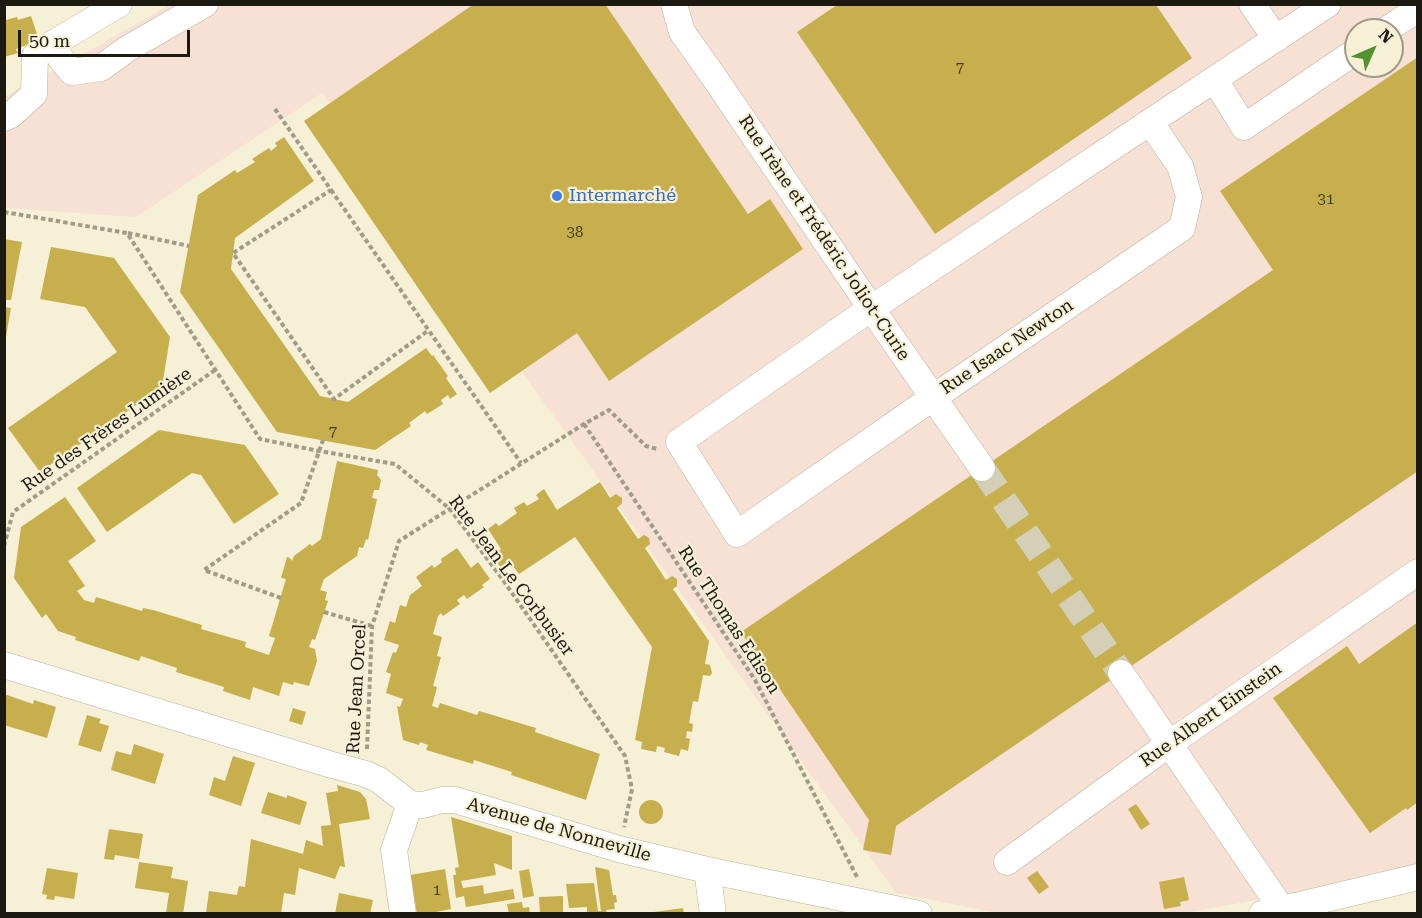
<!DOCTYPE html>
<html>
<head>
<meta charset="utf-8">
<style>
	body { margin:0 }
	#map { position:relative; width:1422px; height:918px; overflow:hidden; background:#f5f0d6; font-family:"Roboto Serif",serif }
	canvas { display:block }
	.frame { position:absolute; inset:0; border:6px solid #1b1910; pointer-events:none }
	.north { position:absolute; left:1344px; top:18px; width:60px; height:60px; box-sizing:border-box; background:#f5f0d6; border:2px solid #9e9a87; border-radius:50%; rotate:45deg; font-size:16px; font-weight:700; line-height:24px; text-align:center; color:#1b1910 }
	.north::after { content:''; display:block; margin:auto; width:21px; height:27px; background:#549130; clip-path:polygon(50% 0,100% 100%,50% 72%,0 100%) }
	.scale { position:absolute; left:18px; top:30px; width:172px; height:27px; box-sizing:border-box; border:3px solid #1b1910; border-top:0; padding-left:8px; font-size:18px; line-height:21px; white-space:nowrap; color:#1b1910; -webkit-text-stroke:4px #f5f0d6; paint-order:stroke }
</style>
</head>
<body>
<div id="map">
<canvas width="1422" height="918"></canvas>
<div class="frame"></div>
<div class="north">N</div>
<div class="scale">50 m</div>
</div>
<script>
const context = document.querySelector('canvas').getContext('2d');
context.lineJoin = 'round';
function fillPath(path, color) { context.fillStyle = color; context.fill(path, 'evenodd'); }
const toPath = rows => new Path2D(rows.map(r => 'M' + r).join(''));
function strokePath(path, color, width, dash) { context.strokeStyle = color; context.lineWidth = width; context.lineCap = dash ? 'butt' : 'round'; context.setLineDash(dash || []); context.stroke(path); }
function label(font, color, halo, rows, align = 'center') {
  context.font = font + ' "Roboto Serif",serif'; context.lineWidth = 4.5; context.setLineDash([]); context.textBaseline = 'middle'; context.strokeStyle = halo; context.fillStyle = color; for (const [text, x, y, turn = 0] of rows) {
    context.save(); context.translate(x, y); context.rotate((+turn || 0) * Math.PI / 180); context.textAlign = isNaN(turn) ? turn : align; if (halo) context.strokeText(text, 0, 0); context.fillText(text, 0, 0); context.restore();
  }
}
fillPath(toPath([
	[169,5,1417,5,1417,864,1273,897,1184,913,998,913,896,893,322,93,136,217,5,208,4,97,98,46],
	[1356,30,1392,30,1392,66,1356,66]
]), '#f7e0d4');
fillPath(toPath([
	[474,4,605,4,748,214,770,199,803,249,609,381,577,333,490,393,304,121],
	[837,5,1156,5,1192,58,935,234,797,32],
	[31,16,39,40,27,47,26,45,16,49,18,53,4,57,4,17,6,20,17,17,18,20],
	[1418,57,1418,471,896,826,891,855,863,850,869,820,741,632,1273,270,1220,191],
	[284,137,314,181,235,238,231,269,320,396,348,402,426,348,432,356,433,355,448,376,446,378,457,394,450,399,448,395,441,400,443,404,427,414,425,411,409,423,411,426,375,450,277,432,180,292,198,195,235,170,237,173,255,162,252,159,269,148,271,151,277,146,275,143],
	[4,239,22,242,11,300,6,300,6,304,4,304],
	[51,247,114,258,170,337,162,387,40,472,8,428,117,352,85,307,40,299],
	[4,307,11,308,6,337,4,336],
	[159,430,245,445,279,494,234,524,201,475,192,473,107,532,77,488],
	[337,461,378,470,377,476,378,476,381,480,379,490,374,490,372,498,377,499,368,540,366,539,363,548,359,547,357,556,324,579,320,590,327,592,325,600,328,601,315,640,312,639,309,647,315,649,317,661,309,686,294,682,293,685,283,682,279,696,253,687,250,700,223,691,224,687,176,672,177,668,141,656,139,661,75,640,76,637,58,631,46,614,42,618,14,578,21,527,65,497,96,541,68,561,85,586,77,591,84,600,94,603,96,597,142,611,143,608,153,610,202,625,201,629,246,642,245,647,269,655,275,638,269,636,286,579,281,578,287,557,290,558,292,561,294,556,310,544,312,546,321,539],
	[600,482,610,498,616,494,622,498,622,503,617,508,638,539,644,535,649,538,650,544,645,548,666,580,672,576,677,579,677,586,673,589,709,641,705,664,710,665,712,673,710,676,703,675,698,702,693,701,689,723,693,724,692,732,687,731,686,738,690,739,688,751,681,749,679,756,664,752,665,748,657,746,656,752,641,749,642,742,635,740,652,647,575,537,519,574,510,562,501,568,492,555,501,549,488,529,496,523,499,526,517,513,514,508,524,502,527,506,539,499,536,495,544,489,557,510],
	[457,548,471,568,478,562,490,579,482,585,484,587,467,599,464,595,457,600,460,604,443,616,441,613,438,616,433,634,442,637,437,656,441,657,433,686,437,687,432,706,438,708,440,703,477,715,479,711,536,728,535,732,600,754,586,800,511,775,512,772,474,760,473,764,426,750,428,745,420,742,419,745,403,740,397,706,400,707,403,699,386,693,391,674,386,672,393,652,396,653,399,645,384,640,390,621,395,623,400,605,406,607,410,595,422,586,416,577,432,565,434,568,442,562,441,559],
	[1418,622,1418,802,1407,810,1406,808,1370,833,1273,698,1347,646,1359,664],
	[4,694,33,704,34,700,56,707,47,738,4,725],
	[293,708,306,712,302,725,289,721],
	[87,715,101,719,99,723,109,726,101,752,78,745],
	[134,744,164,754,155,784,111,770,116,751,131,755],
	[233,756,255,763,241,806,209,795,214,777,225,781],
	[337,785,360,792,366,799,370,819,339,824,345,867,340,866,335,879,299,868,295,895,284,893,281,914,206,914,209,891,237,895,239,886,245,887,251,839,303,854,306,840,323,846,321,826,331,825,326,793,338,791],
	[268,792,287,798,287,795,307,802,300,825,261,813],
	'639 812a12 12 0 1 1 24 0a12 12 0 1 1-24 0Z',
	[1136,804,1150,824,1141,830,1128,809],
	[451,817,512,836,512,870,494,863,496,875,461,881,463,888,483,885,484,894,513,889,515,899,466,907,464,896,456,898,453,875,456,875,455,868,459,867],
	[109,829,143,834,139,859,115,855,114,860,104,859],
	[139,862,173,867,171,878,188,881,183,914,166,914,169,893,135,888],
	[595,867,609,870,613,895,616,895,617,902,614,903,615,909,606,910,607,914,587,914,587,907,569,908,566,884,594,883,598,911,601,911],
	[47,868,78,873,74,899,55,896,54,900,46,899,47,895,42,894],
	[445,869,451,909,426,914,417,914,410,875],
	[529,869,534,896,523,898,519,871],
	[1037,871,1049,887,1039,894,1027,878],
	[1184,877,1189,900,1180,902,1181,906,1164,909,1159,882],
	[339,893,373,900,370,914,335,914],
	[563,896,563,914,540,914,539,897],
	[522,902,523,908,529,907,530,914,509,914,507,904],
	[683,908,684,914,654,914,654,912]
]), '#c6af4c');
strokePath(toPath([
	[982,468,1121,673]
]), '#d4d0b8', 26, [26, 13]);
const minor = toPath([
	[674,4,682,32,716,80,871,308,982,468],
	[1252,4,1276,39],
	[1386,30,1418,9],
	[52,44,61,59,72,72,101,68,127,49,205,4],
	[1215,80,1244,127,1356,51],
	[4,118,11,115,34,94,35,56,52,44,119,4],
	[1150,122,1180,166,1189,197,1182,228,915,410,737,534,679,442,854,320,1150,122,1328,4],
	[4,665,332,765,366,774,379,780,410,804,423,805,442,800,455,800,619,849,707,870,919,914],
	[1121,673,1281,908],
	[1007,862,1169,744,1418,572],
	[707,870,713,914],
	[403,914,394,850,410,804],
	[1262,914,1418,877]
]);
strokePath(minor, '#b8b39b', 27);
strokePath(toPath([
	[275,109,331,190,233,253,334,399,429,330],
	[331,190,521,463],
	[4,212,127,233,260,439,319,451,395,464,450,509,503,580,625,756,632,789,624,827],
	[128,233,189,246],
	[584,424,755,680,857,877],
	[4,546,13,512,215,370],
	[281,598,204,570,301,503,323,440],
	[324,612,372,626],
	[367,749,372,626,399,541,584,424,609,410,646,446,657,449]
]), '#9f9c88', 4, [4.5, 3]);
strokePath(minor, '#fff', 26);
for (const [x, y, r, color] of [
	[557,196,6,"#3f7fe0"]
]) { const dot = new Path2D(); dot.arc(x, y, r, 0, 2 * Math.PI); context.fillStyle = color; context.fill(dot); strokePath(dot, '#f5f0d6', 2); }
label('15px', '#463e1f', null, [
	["7",960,68],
	["31",1326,200],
	["38",575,233],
	["7",333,432],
	["1",437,891]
]);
label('18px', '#366cbe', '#f5f0d6', [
	["Intermarché",569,196]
], 'left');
label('18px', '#1b1910', '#f5f0d6', [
	["Rue Irène et Frédéric Joliot-Curie",824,238,56],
	["Rue Isaac Newton",1007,347,-34],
	["Rue des Frères Lumière",107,430,-35],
	["Rue Jean Le Corbusier",511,576,53],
	["Rue Thomas Edison",729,620,57],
	["Rue Jean Orcel",357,689,-87],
	["Rue Albert Einstein",1211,715,-35],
	["Avenue de Nonneville",559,830,16]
]);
</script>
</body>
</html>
